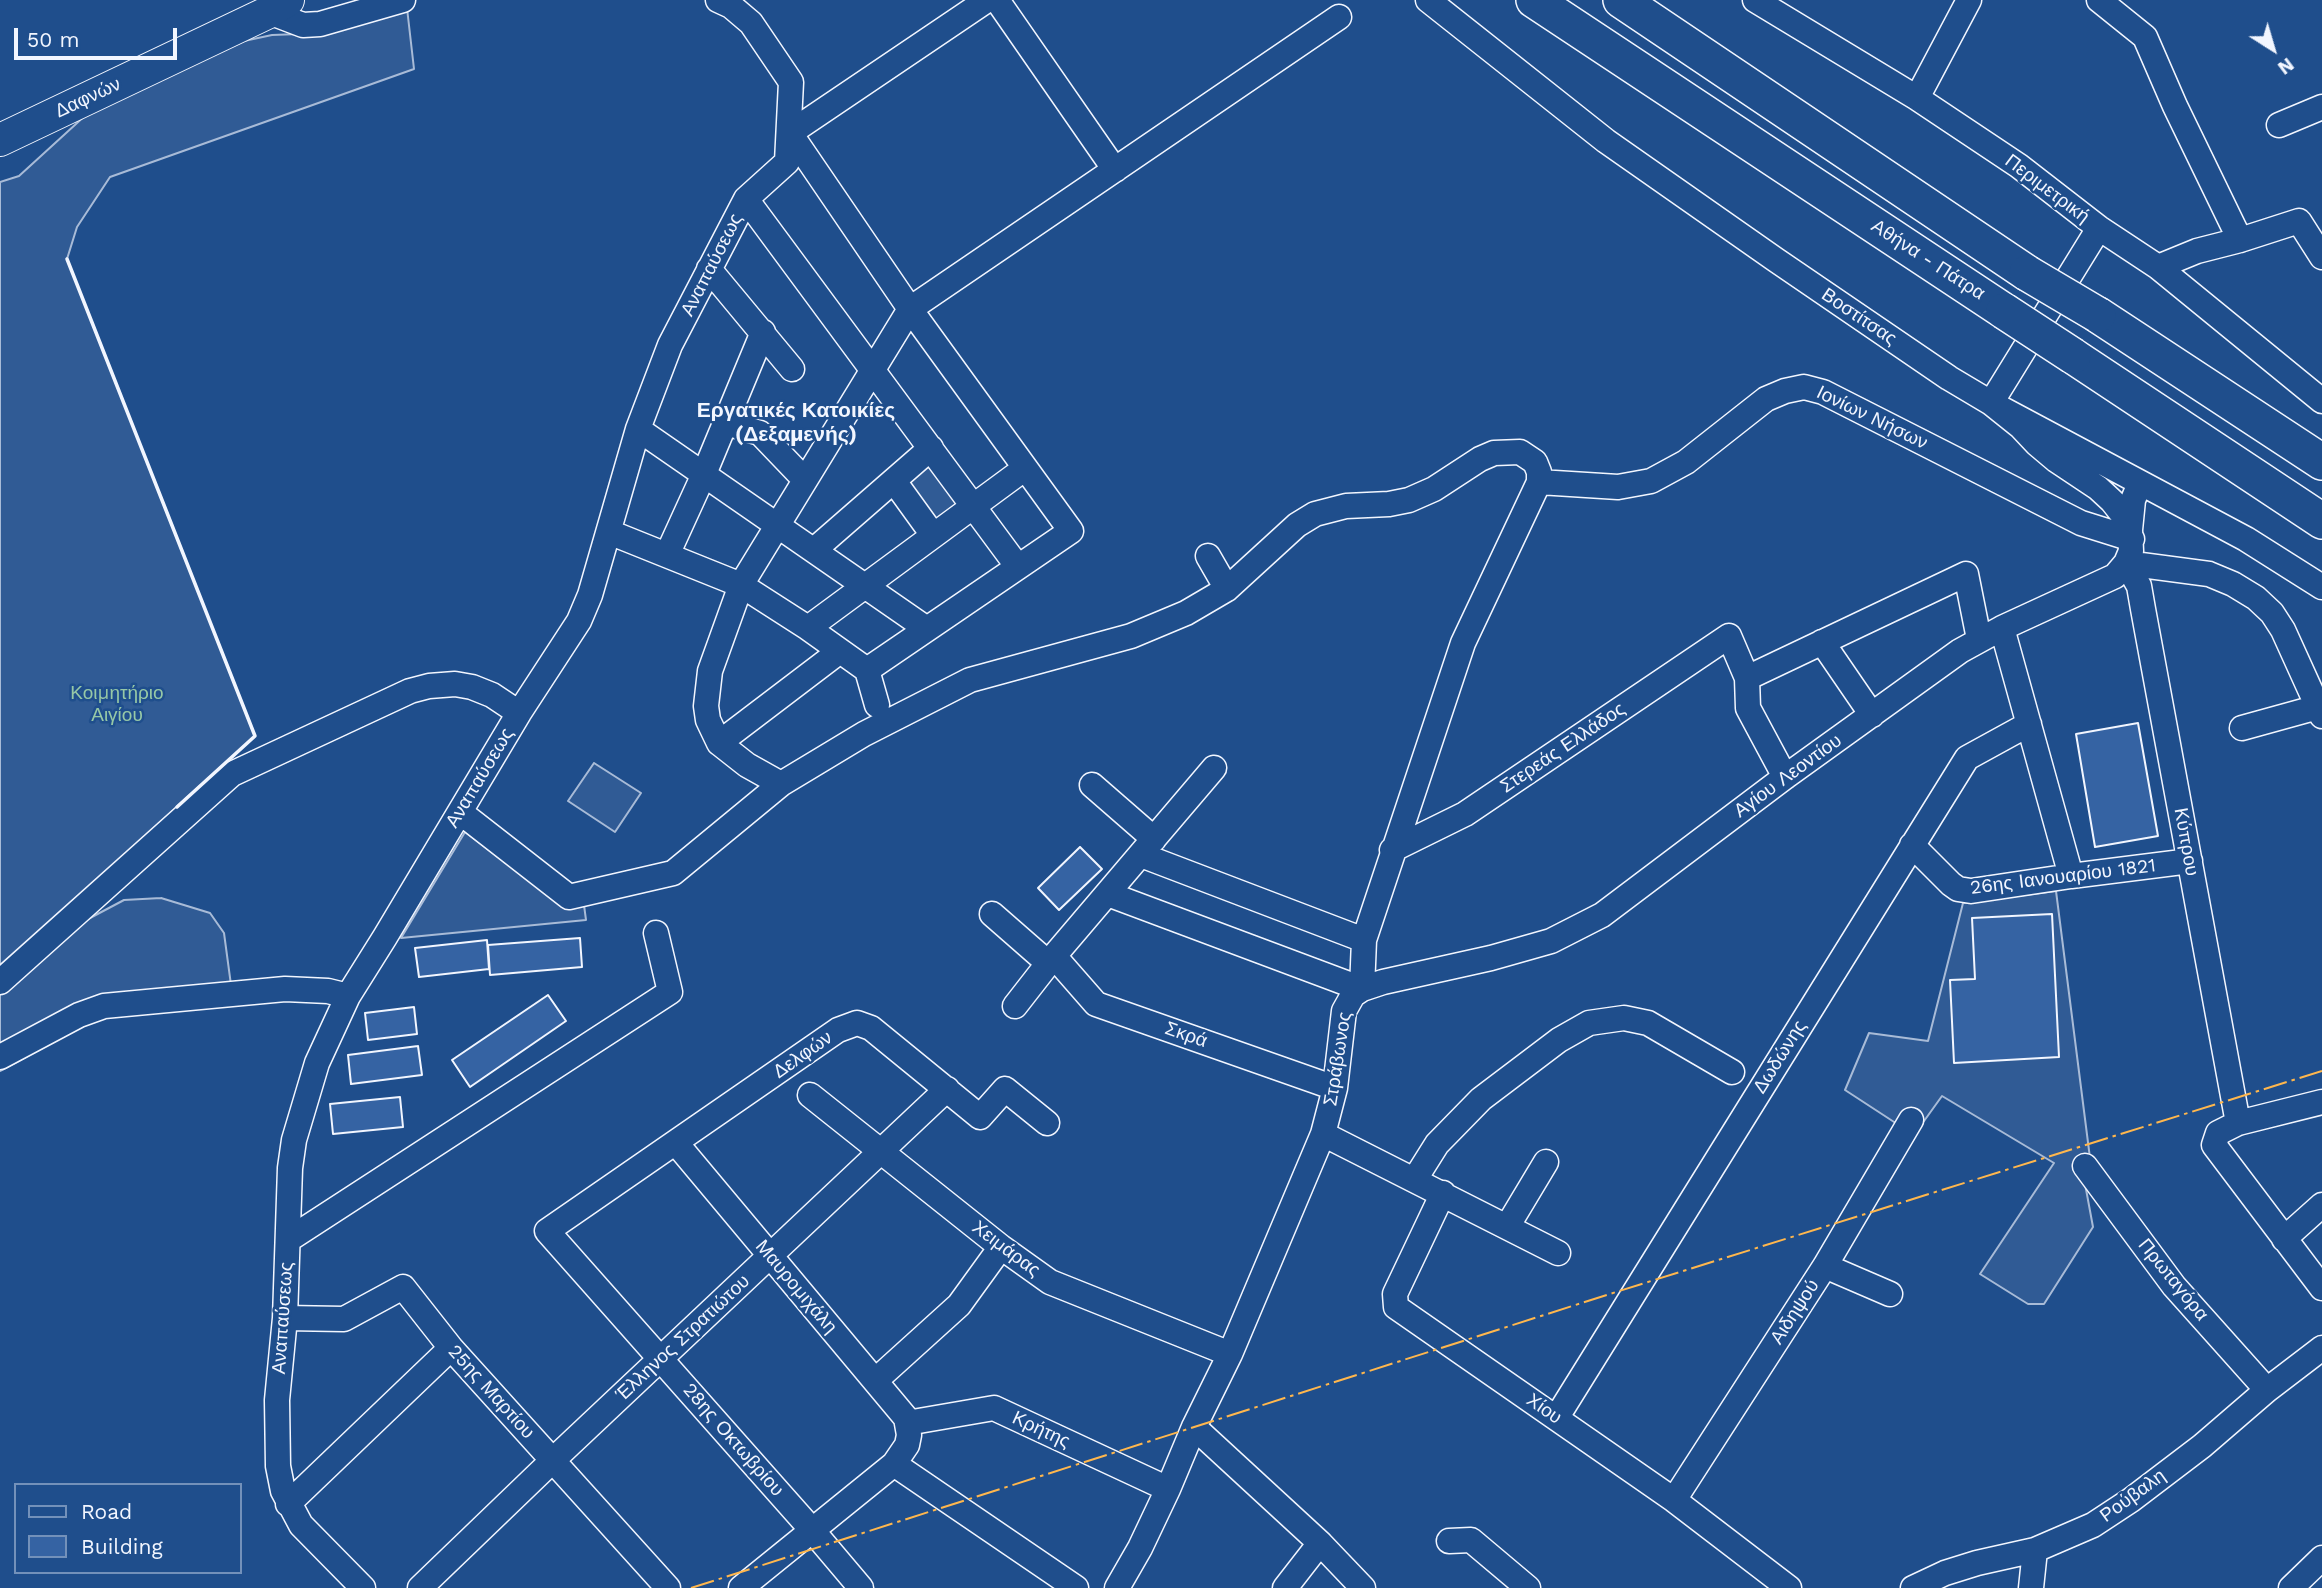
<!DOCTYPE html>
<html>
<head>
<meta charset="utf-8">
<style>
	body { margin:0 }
	#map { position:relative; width:2322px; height:1588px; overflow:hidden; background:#1f4e8c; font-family:"Work Sans",sans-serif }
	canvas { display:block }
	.legend { position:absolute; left:14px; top:1483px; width:228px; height:91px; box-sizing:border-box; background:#1f4e8c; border:2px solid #7391ba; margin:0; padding:9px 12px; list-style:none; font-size:21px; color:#f2f6ff }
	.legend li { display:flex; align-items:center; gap:14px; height:35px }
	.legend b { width:35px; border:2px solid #7391ba }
	.north { position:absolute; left:2238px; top:14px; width:70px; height:70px; -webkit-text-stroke:5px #1f4e8c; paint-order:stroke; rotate:143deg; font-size:19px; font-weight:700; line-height:28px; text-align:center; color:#f2f6ff }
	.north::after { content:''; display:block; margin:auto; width:24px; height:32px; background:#f2f6ff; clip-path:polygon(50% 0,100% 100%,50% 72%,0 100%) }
	.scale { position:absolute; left:14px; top:28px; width:163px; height:32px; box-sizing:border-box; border:4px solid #f2f6ff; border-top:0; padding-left:9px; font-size:21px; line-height:24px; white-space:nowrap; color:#f2f6ff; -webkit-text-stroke:5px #1f4e8c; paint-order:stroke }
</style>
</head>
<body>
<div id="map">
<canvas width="2322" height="1588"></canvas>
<ul class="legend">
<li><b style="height:9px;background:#1f4e8c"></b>Road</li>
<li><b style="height:19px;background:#3563a3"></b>Building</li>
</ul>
<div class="north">N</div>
<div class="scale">50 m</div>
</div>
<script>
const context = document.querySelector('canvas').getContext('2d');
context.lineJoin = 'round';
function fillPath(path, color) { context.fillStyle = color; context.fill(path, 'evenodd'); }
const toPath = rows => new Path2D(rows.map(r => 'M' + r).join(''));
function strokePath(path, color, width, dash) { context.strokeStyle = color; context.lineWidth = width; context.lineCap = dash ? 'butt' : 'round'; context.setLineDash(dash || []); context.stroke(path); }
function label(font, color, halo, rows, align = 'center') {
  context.font = font + ' "Work Sans",sans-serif'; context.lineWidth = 5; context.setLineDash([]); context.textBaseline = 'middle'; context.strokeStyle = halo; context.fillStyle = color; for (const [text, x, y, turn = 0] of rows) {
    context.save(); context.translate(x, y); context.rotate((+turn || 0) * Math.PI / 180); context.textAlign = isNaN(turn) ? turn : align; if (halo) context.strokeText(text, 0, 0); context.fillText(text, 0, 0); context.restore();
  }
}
const built = toPath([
	[407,8,414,69,110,177,77,227,67,259,255,736,0,968,0,182,19,176,88,113,244,41,272,35,326,33,407,8],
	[931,461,963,504,933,526,902,483,931,461],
	[594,763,641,793,615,832,568,801,594,763],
	[465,832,563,906,584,905,586,920,401,938,465,832],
	[2056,891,2091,1166,2083,1173,2093,1227,2044,1304,2028,1304,1980,1274,2054,1163,1942,1096,1914,1135,1845,1090,1869,1033,1928,1041,1963,903,2056,891],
	[161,898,210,913,224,933,231,985,103,1015,0,1071,0,993,75,926,124,900,161,898]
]);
fillPath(built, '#305b95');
strokePath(built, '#a8bbd7', 2);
const building = toPath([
	[2138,723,2158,836,2095,847,2076,734,2138,723],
	[1080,847,1102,869,1059,910,1038,888,1080,847],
	[2052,914,2059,1057,1954,1063,1950,980,1975,979,1972,918,2052,914],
	[580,938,582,967,490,975,488,945,580,938],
	[487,940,489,969,419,977,415,948,487,940],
	[548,995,566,1021,470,1087,452,1060,548,995],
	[414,1007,417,1034,368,1040,365,1013,414,1007],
	[418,1046,422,1075,351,1084,348,1055,418,1046],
	[400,1097,403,1127,333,1134,330,1104,400,1097]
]);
fillPath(building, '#3563a3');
strokePath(building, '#f2f6ff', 2);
const minor = toPath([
	[997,0,1115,170],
	[1428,0,1606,141,1776,260,1949,378,1991,403,2246,539,2322,587],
	[1755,0,1917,98,2019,166,2099,228,2158,267,2322,401],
	[2099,0,2145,37,2175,106,2240,240],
	[269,12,303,25,320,24,403,0],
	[1917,98,1969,0],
	[2279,125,2322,107],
	[790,133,910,309,1339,17],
	[790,133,987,0],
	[746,199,1018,567],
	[2099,228,1991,403,2021,427,2037,444,2056,460,2098,488,2112,501,2123,515,2130,530],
	[2158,267,2197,251,2240,240,2299,221,2322,257],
	[709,269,792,369],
	[726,423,760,433,805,480],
	[638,429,927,629],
	[894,481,933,535],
	[1539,482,1618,487,1651,481,1686,462,1766,399,1785,391,1804,387,1823,392,2081,523,2132,539],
	[609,532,741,585,808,628,867,670],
	[814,550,931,448],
	[667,555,704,474,763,332],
	[1208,556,1227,589],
	[2126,563,2139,586,2143,609,2238,1123],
	[2126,563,2209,574,2233,584,2256,598,2272,613,2283,630,2322,716],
	[808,628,1024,469],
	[2002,628,2071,876],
	[1822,642,1872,715],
	[1747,678,1966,574,1979,639],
	[2242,728,2318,707],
	[719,743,840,651],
	[781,784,864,734,970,680,1131,636,1186,613,1227,589,1297,525,1315,514,1346,506,1389,504,1409,500,1434,489,1480,459,1494,453,1520,452,1535,462,1539,472,1539,482,1463,643,1364,940,1362,989],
	[1092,785,1154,839],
	[460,812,569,897,673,873,781,784,747,765,719,743,708,720,706,706,710,671,741,585,910,309,1071,531,867,670,877,705],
	[1912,845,1951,884,1958,889,1971,891,2071,876,2190,861],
	[1392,850,1465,814,1729,636,1747,678,1748,708,1785,777],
	[1141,855,1364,940],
	[1108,894,1362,989],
	[992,914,1048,963],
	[1054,956,1096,1004,1335,1088],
	[0,982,232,774,410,691,429,686,455,684,472,687,492,695,519,713],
	[1015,1006,1054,956,1214,768],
	[0,1057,79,1015,104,1006,285,989,328,991,348,996],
	[810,1095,1001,1247,1050,1282,1230,1354],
	[2322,1102,2238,1123,2218,1133,2214,1145,2322,1288],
	[1323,1134,1558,1253],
	[676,1143,906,1418,909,1435,907,1445,894,1464,741,1588],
	[2085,1166,2174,1286,2267,1390],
	[1415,1179,1437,1144,1481,1099,1559,1040,1589,1023,1624,1018,1648,1023,1732,1072],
	[1443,1193,1395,1294,1396,1307,1674,1500,1789,1588],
	[1507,1227,1546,1162],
	[2284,1239,2322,1205],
	[288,1240,670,992,656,933],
	[1825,1266,1890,1294],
	[285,1318,344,1319,403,1287,451,1348,668,1588],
	[875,1381,959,1305,1001,1247],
	[1557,1417,1967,758,2029,724],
	[907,1423,994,1408,1168,1489],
	[1194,1427,1320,1543,1363,1588],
	[894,1464,1076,1588],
	[1674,1500,1825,1266,1911,1120],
	[288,1504,451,1348],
	[1449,1541,1471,1540,1528,1588],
	[363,1588,301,1525,283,1491,278,1466,277,1400,285,1318,290,1168,294,1140,317,1063,348,996,385,937,519,713,579,621,590,595,638,429,670,345,746,199,787,162,791,82,751,23,731,6,718,0],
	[420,1588,552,1461,947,1089],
	[861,1588,812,1530,547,1231,838,1030,857,1023,871,1028,980,1117,1005,1089,1047,1123],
	[1117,1588,1140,1548,1168,1489,1194,1427,1230,1354,1323,1134,1335,1088,1344,1011,1353,995,1362,989,1383,982,1491,958,1551,941,1602,915,1785,777,1960,651,2002,628,2115,576,2126,563,2131,551,2130,530,2133,500,2140,483],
	[1285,1588,1320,1543],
	[1913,1588,1945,1573,1977,1563,2035,1550,2093,1525,2131,1500,2202,1446,2267,1390,2322,1348],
	[2031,1588,2035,1550],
	[2291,1588,2322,1558]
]);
const major = toPath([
	[0,140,269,12,288,0]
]);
const highway = toPath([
	[1534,0,2004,311],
	[1621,0,2027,273],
	[2098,315,2322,462],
	[2073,356,2322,521]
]);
strokePath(minor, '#f2f6ff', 27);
strokePath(major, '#f2f6ff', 34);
strokePath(highway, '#f2f6ff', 38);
strokePath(minor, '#1f4e8c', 24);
strokePath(major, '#1f4e8c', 32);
strokePath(highway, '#1f4e8c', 35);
const highwayBridge = toPath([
	[2027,273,2098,315],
	[2004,311,2073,356]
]);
strokePath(highwayBridge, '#f2f6ff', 38, []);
strokePath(highwayBridge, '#1f4e8c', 35);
strokePath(toPath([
	[67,259,255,736,177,807]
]), '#f2f6ff', 3.5);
strokePath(toPath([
	[691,1588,1616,1292,2322,1071]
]), '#ffb74d', 2, [24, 5, 3.5, 5]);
label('19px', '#f2f6ff', '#1f4e8c', [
	["Δαφνών",88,98,-25],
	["Περιμετρική",2047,189,37],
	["Αθήνα - Πάτρα",1928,260,33],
	["Αναπαύσεως",712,265,-63],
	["Βοστίτσας",1859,317,34],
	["Ιονίων Νήσων",1872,418,26],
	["Στερεάς Ελλάδος",1563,748,-34],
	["Αγίου Λεοντίου",1788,776,-36],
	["Αναπαύσεως",480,778,-59],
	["Κύπρου",2186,842,80],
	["26ης Ιανουαρίου 1821",2063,877,-7],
	["Σκρά",1186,1035,19],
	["Δελφών",803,1055,-35],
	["Δωδώνης",1780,1057,-58],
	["Στράβωνος",1338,1059,-81],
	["Χειμάρας",1006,1249,37],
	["Πρωταγόρα",2173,1280,51],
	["Μαυρομιχάλη",796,1287,50],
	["Αιδηψού",1795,1312,-57],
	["Αναπαύσεως",283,1318,-86],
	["Έλληνος Στρατιώτου",683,1338,-43],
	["25ης Μαρτίου",491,1392,48],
	["Χίου",1544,1409,35],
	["Κρήτης",1041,1430,25],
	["28ης Οκτωβρίου",733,1440,49],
	["Ρούβαλη",2133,1496,-36]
]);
label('19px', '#97c8a6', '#1f4e8c', [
	["Κοιμητήριο",117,693],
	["Αιγίου",117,715]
]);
label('bold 21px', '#f2f6ff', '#1f4e8c', [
	["Εργατικές Κατοικίες",796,411],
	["(Δεξαμενής)",796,435]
]);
</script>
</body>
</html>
